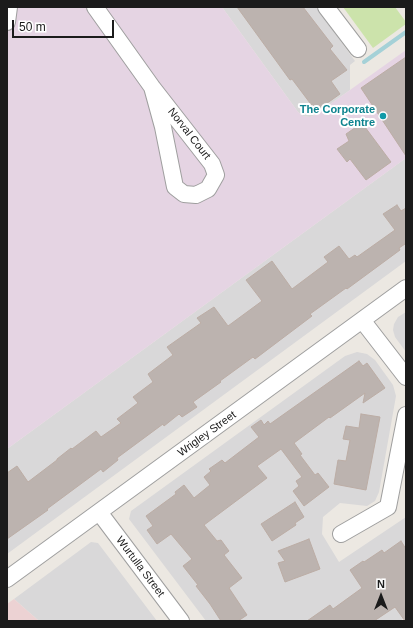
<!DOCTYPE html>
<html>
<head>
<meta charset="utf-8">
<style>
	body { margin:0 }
	#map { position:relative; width:413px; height:628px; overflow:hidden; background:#ece8e2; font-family:Helvetica,sans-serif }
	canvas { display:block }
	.frame { position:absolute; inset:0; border:8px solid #1b1b1b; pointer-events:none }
	.north { position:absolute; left:361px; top:576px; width:40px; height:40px; -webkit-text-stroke:3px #fff; paint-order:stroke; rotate:0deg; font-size:11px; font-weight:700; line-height:16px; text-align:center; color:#1b1b1b }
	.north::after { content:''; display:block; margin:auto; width:14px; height:18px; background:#1b1b1b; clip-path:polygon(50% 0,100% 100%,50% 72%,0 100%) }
	.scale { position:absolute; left:12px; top:20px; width:102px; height:18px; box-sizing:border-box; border:2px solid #1b1b1b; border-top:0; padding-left:5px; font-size:12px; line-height:14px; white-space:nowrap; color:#1b1b1b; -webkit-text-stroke:3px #fff; paint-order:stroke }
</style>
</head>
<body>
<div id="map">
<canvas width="413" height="628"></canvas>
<div class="frame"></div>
<div class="north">N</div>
<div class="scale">50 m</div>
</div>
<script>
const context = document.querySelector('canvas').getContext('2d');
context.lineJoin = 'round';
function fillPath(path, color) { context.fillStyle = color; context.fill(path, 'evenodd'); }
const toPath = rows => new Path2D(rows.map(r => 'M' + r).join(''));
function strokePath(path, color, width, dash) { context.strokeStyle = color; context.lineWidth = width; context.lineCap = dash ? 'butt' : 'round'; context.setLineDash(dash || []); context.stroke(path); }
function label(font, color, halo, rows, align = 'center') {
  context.font = font + ' Helvetica,sans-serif'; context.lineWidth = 4; context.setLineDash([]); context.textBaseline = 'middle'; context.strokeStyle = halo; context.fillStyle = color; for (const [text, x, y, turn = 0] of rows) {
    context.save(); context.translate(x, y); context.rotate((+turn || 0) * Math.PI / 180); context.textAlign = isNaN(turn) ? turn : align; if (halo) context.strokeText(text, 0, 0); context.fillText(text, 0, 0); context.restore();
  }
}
fillPath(toPath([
	[222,7,316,7,355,61,350,65,350,90,315,115,310,117,303,116,298,112],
	[406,158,406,261,7,554,7,449],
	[406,312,406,352,395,337,393,330,394,324,398,317],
	[357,352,367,354,375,360,393,385,396,396,379,492,375,501,367,506,340,503,323,517,322,534,339,562,406,517,406,617,400,621,206,621,129,519,131,511,345,356],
	[91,542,98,543,157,621,39,621,14,599]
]), '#d9d8d9');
fillPath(toPath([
	[14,599,39,621,7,621,7,604]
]), '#ecd2d3');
fillPath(toPath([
	[7,7,222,7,298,112,303,116,310,117,315,115,406,50,406,158,7,449]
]), '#e5d4e3');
fillPath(toPath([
	[343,7,395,7,406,22,406,24,373,48]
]), '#cce3ab');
strokePath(toPath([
	[364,62,406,32]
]), '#a5d1d7', 4);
const building = toPath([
	[237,7,303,7,333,46,330,49,347,70,331,81,340,94,316,111,292,79,290,80,237,7],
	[406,57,406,156,361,88,406,57],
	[362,123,391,162,366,180,350,159,347,162,337,149,349,141,346,134,362,123],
	[397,205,401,211,406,208,406,245,405,244,399,248,400,250,347,289,346,288,310,314,312,316,255,359,253,357,220,381,221,382,193,402,197,407,182,417,179,414,164,426,163,424,117,458,118,460,103,472,101,469,47,509,48,510,7,539,7,473,17,466,28,482,57,460,57,459,71,448,72,449,96,431,101,437,121,423,117,419,138,403,133,397,153,382,148,374,173,355,167,347,201,323,197,318,214,307,228,326,262,301,246,280,272,261,292,289,328,262,324,257,339,246,349,259,355,255,357,257,395,230,383,214,397,205],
	[359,361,363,366,367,363,385,388,363,403,365,393,330,418,329,417,294,443,302,454,300,455,315,475,318,473,329,487,304,506,293,491,299,486,296,481,302,477,281,449,257,466,267,478,204,525,217,541,221,540,229,551,224,555,242,578,229,588,247,615,238,621,221,621,210,604,196,586,198,585,183,566,192,559,171,534,157,544,147,530,153,526,146,516,176,494,175,492,184,485,194,498,210,485,204,477,211,471,209,469,222,460,225,463,259,437,251,427,261,420,264,425,268,421,270,424,359,361],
	[361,414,380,417,366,490,334,484,338,460,346,461,350,440,343,439,346,426,359,428,361,414],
	[295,502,304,517,295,523,296,525,272,541,261,524,295,502],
	[309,539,320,569,285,582,278,563,285,561,278,551,309,539],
	[401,541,406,549,406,621,405,621,395,607,374,621,307,621,330,605,333,609,362,588,350,570,363,561,364,562,382,550,384,553,401,541]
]);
fillPath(building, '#bcb3af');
strokePath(building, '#bcada5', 1);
const minor = toPath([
	[95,7,152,87,212,164,216,175,208,189,196,195,184,194,175,187,163,127,152,87],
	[326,7,358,49],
	[7,22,9,7],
	[362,320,406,377],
	[99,512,181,621],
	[341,534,388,507,406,415],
	[7,579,406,288]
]);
strokePath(minor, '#9f9f9f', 18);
strokePath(minor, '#fff', 16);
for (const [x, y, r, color] of [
	[383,116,4,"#0f9aa8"]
]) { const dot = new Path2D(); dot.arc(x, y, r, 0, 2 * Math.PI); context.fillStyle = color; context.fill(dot); strokePath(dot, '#fff', 1.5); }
label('bold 11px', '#0d838f', '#fff', [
	["The Corporate",375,110],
	["Centre",375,123]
], 'right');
label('11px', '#1b1b1b', '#fff', [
	["Norval Court",189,134,52],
	["Wrigley Street",207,434,-36],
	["Wurtulla Street",140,567,53]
]);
</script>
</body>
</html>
